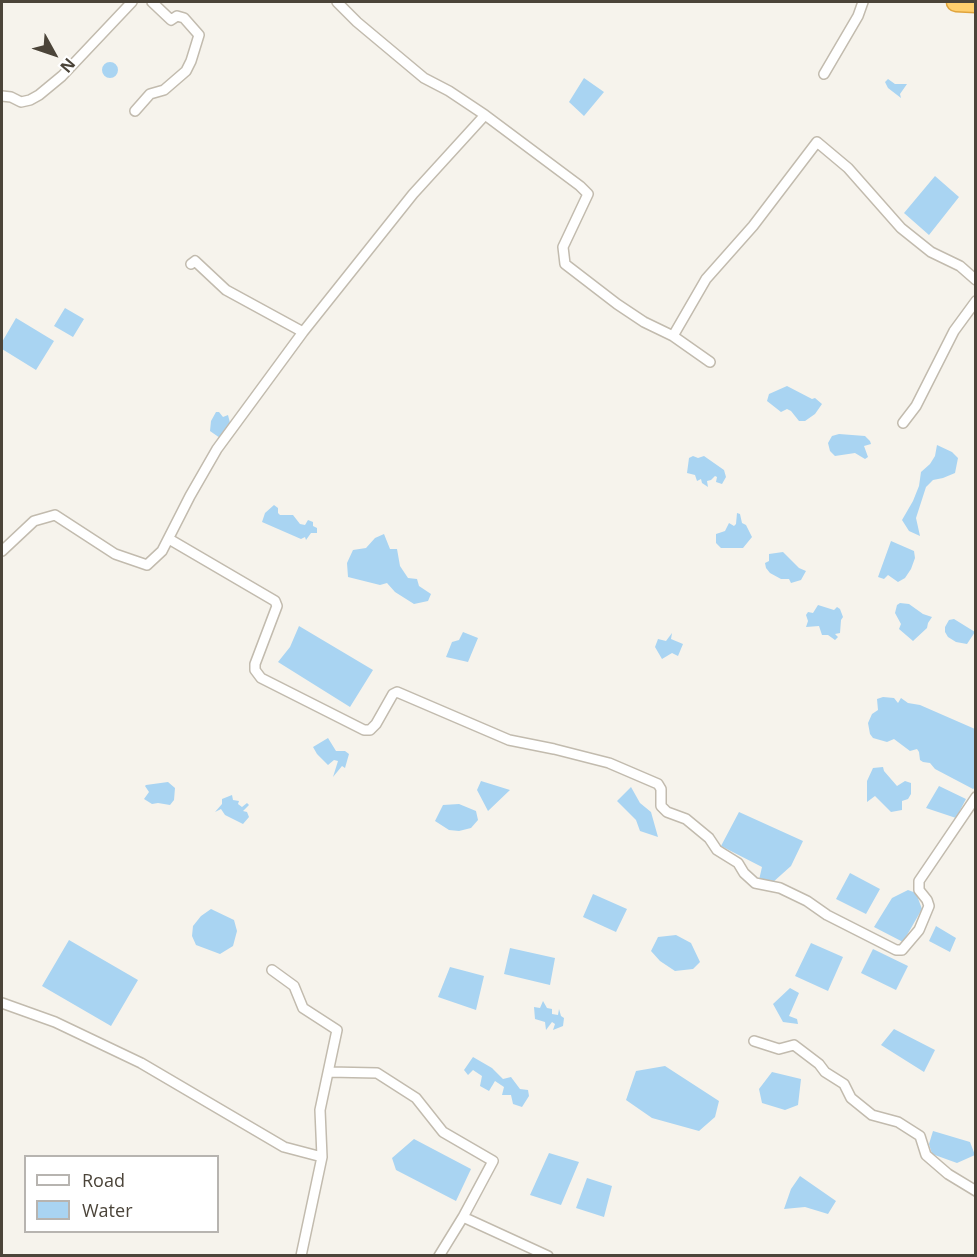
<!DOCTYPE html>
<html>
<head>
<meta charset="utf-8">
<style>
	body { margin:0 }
	#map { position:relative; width:977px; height:1257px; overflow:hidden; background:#f6f3ec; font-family:"Open Sans",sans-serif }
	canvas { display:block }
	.frame { position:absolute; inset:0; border:3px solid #4b4439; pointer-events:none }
	.legend { position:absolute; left:24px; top:1155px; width:195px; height:78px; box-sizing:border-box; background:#fff; border:2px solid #b7b4b0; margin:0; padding:8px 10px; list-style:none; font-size:18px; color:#4b4439 }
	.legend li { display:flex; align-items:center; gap:12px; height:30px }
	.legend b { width:30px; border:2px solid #b7b4b0 }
	.north { position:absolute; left:24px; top:24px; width:60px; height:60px; -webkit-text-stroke:4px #fff; paint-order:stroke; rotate:130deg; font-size:16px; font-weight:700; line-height:24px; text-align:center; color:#4b4439 }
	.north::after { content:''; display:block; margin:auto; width:21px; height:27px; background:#4b4439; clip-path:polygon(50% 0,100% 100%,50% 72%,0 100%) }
</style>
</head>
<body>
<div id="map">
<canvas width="977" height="1257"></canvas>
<div class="frame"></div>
<ul class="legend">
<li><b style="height:8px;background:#fff"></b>Road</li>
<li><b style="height:16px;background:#a9d4f2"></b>Water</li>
</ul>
<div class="north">N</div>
</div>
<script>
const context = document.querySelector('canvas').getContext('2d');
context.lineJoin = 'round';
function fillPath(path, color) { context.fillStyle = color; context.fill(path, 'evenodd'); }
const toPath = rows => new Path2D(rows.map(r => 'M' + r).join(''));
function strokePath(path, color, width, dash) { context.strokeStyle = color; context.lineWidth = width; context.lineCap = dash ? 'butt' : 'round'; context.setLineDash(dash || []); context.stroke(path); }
fillPath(toPath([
	'102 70a8 8 0 1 1 16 0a8 8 0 1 1-16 0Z',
	[584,78,604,92,584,116,569,102],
	[888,79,895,84,907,84,900,94,901,98,888,88,885,82],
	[935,176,959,197,929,235,904,213],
	[65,308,84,319,73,337,54,326],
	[16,318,54,341,36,370,2,349,2,342],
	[787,386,812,399,815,398,822,404,815,414,805,421,799,421,791,411,787,409,781,412,767,401,769,394],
	[216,412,219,412,223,417,228,415,230,423,220,438,210,431,211,421],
	[839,434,865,436,870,441,871,444,864,446,868,457,865,459,855,453,835,456,830,451,828,443,832,436],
	[937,445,952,452,958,458,955,473,943,478,933,480,926,487,916,518,920,536,909,531,902,520,913,501,919,486,921,472,930,464,935,456],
	[693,456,698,458,704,456,724,470,726,477,722,484,716,482,717,477,715,476,711,480,707,481,708,487,702,483,701,479,697,481,695,475,687,473,689,458],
	[274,505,278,508,278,513,280,515,293,515,300,524,305,525,308,520,313,522,313,526,317,528,317,533,311,533,306,540,305,537,301,539,262,522,265,513],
	[737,513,740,514,742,523,746,525,752,537,743,548,721,548,716,543,716,534,725,531,729,523,734,526,736,524],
	[384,534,390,549,397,549,400,566,408,578,417,579,419,586,431,594,428,601,414,604,395,592,387,583,380,585,348,577,347,563,353,550,366,548,375,538],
	[891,541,914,551,915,558,911,569,905,578,898,582,888,575,884,579,878,577],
	[783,552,799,568,806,571,801,580,791,583,789,579,781,579,770,573,766,568,765,563,769,561,769,554],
	[900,603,909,604,923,614,932,617,928,623,927,628,913,641,899,629,901,624,895,613,897,605],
	[818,605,834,610,837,607,840,609,843,617,841,620,840,633,835,634,838,637,835,640,828,635,822,635,819,626,806,627,808,621,806,615,808,612,813,613],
	[954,619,975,632,967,644,956,642,948,637,945,632,945,627,949,620],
	[299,626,373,670,350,707,278,662,290,647],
	[463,632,478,638,468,662,446,657,452,642,459,640],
	[672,633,671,639,683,644,678,656,672,653,662,659,655,647,658,639,666,641],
	[883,697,894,698,898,703,901,698,908,703,920,705,975,729,976,787,973,789,935,769,930,763,923,762,920,760,919,752,917,749,910,751,894,739,887,742,873,738,870,734,868,723,872,714,878,710,877,699],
	[328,738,336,751,345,751,349,754,345,768,342,766,333,777,338,761,334,760,328,765,317,754,313,747],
	[883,767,884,771,897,786,905,781,911,783,911,794,908,799,902,801,902,810,891,812,875,796,867,802,867,781,873,768],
	[481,781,510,790,488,811,477,790],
	[168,782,175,788,174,800,170,805,158,803,152,804,144,799,149,792,145,786,146,785],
	[939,786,966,799,956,818,926,808],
	[631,787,640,803,651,812,658,837,640,831,636,820,617,801],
	[232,795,233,800,239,801,238,804,242,807,247,803,249,805,243,811,247,812,249,817,243,824,225,815,221,809,215,812,222,804,222,799],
	[459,804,476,811,478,820,471,828,459,831,449,830,435,821,443,805],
	[739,812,803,841,791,866,772,883,759,880,762,867,721,846],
	[850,873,880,889,866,914,836,899],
	[908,890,916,893,922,909,903,942,874,927,892,898],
	[593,894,627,909,616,932,583,917],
	[211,909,234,920,237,931,233,946,220,954,196,945,192,936,193,926,201,916],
	[936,926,956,938,950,952,929,941],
	[676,935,691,943,700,962,693,969,675,971,660,961,651,951,658,937],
	[69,940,138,980,111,1026,42,986],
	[811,943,843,957,828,991,795,976],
	[510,948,555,958,550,985,504,974],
	[873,949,908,966,896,990,861,973],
	[450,967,484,976,476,1010,438,997],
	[790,988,799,993,789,1016,797,1019,798,1024,783,1022,773,1004],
	[543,1001,547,1008,552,1009,552,1014,558,1015,559,1009,561,1016,564,1018,563,1026,553,1030,555,1024,552,1022,546,1030,545,1022,535,1019,534,1007,540,1008],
	[894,1029,935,1050,924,1072,881,1045],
	[473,1057,492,1068,503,1079,511,1077,520,1089,528,1090,529,1096,522,1107,513,1104,511,1095,502,1095,504,1087,495,1081,489,1091,480,1086,482,1076,473,1070,468,1075,464,1070],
	[665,1066,719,1101,715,1117,699,1131,652,1118,626,1100,636,1071],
	[772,1072,801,1079,798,1105,785,1110,762,1103,759,1089],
	[933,1131,970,1142,975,1155,957,1163,932,1154,929,1144],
	[414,1139,471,1169,456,1201,396,1170,392,1158],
	[549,1153,579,1162,561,1205,530,1195],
	[800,1176,836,1201,828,1214,805,1207,784,1209,791,1189],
	[587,1178,612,1186,604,1217,576,1208]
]), '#a9d4f2');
const street = toPath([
	[337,2,357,22,424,78,449,91,485,115],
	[824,74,858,16,863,2],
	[2,96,11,97,21,102,30,100,39,95,62,76,132,2],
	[135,111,150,94,164,90,186,71,191,61,199,35,184,18,177,16,171,20,152,2],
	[191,264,195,261,226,290,303,332],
	[710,362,673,336,706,279,753,226,817,142,848,168,901,228,931,252,960,266,976,280],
	[903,423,916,406,954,331,976,301],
	[169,539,275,601,277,606,255,664,255,670,261,678,364,730,370,730,376,724,393,694,397,692,509,740,554,749,609,763,658,784,661,789,661,806,667,812,686,819,709,838,717,850,738,863,744,873,755,883,780,888,807,901,827,915,896,950,902,950,919,930,929,906,927,900,919,890,919,881,976,797],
	[2,551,34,521,55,515,115,554,147,565,162,551,190,496,217,449,303,332,413,194,485,115,580,186,588,194,563,247,565,264,617,304,644,322,673,336],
	[2,1003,55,1022,141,1063,284,1147,322,1157,320,1110,337,1030,303,1008,294,986,272,970],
	[754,1041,779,1049,794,1045,819,1064,825,1072,844,1084,851,1098,872,1115,898,1122,920,1136,926,1155,948,1174,976,1191],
	[329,1072,377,1073,416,1098,443,1132,493,1161,463,1217],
	[301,1256,322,1157],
	[439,1256,463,1217,548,1256]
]);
const highway = toPath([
	[956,2,976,3]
]);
strokePath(street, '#c2bbae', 12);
strokePath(highway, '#e0a43c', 21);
strokePath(street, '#fff', 9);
strokePath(highway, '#ffcf6e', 18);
</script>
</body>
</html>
